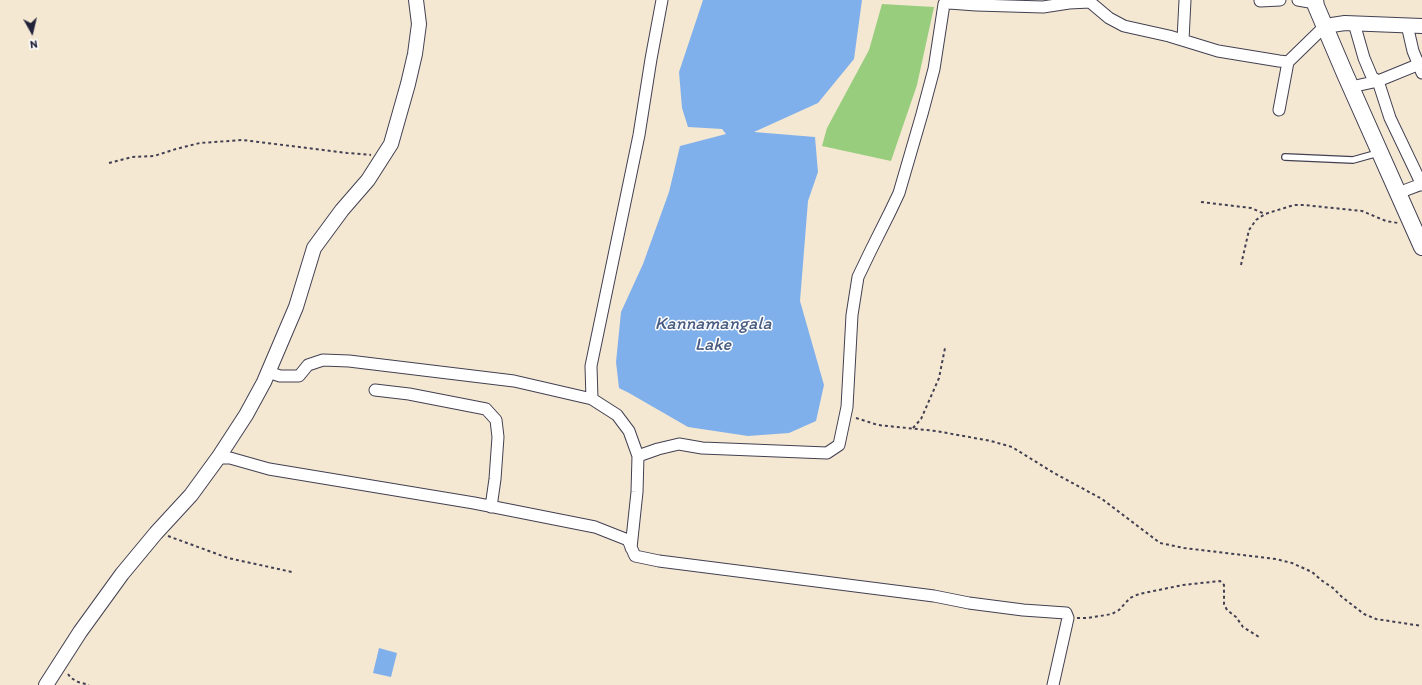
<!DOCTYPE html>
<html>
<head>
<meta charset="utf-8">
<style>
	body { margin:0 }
	#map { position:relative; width:1422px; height:685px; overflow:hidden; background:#f5e8d2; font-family:Itim,sans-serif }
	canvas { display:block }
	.north { position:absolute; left:12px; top:12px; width:40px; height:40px; -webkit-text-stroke:3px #fff; paint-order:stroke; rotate:172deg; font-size:11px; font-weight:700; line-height:16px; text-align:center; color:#22223b }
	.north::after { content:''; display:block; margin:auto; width:14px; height:18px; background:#22223b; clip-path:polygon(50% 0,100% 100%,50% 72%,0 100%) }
</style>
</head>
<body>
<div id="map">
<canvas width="1422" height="685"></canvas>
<div class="north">N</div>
</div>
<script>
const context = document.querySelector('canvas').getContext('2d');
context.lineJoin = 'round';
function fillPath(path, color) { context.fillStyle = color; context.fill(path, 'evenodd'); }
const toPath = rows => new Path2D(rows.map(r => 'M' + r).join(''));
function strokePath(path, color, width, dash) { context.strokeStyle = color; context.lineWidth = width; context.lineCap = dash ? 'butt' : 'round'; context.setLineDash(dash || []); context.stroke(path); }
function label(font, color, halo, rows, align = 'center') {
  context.font = font + ' Itim,sans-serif'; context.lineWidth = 3; context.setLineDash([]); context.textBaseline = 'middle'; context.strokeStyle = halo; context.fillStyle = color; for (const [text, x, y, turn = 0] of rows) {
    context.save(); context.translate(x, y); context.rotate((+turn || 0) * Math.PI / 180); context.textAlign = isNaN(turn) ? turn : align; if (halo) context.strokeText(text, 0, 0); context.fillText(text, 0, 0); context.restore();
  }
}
fillPath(toPath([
	[882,4,934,7,917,85,891,161,822,146,827,128,869,50]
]), '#98cd7e');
fillPath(toPath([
	[703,0,862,0,854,59,818,103,754,132,815,137,818,172,808,201,800,301,824,385,816,421,789,433,748,436,688,427,629,393,619,388,616,362,621,312,643,264,669,192,680,146,726,134,722,129,688,127,682,108,679,72],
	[379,648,397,653,391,677,373,673]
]), '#80b0eb');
const service = toPath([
	[1285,157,1353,160,1378,153]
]);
const minor = toPath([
	[1298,0,1315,3],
	[1260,1,1280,0],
	[976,5,1043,7,1069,3,1090,2,1109,18,1124,26,1169,36,1218,51,1279,61,1288,62,1325,26],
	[1354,23,1364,58,1372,77,1378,81,1390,118,1422,185],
	[1407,25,1413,51,1422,73],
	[1183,40,1185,0],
	[1351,87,1378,81,1422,63],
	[1279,110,1288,62],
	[1398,193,1422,184],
	[268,372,280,376,299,376,308,365,323,360,349,361,514,381,592,399],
	[375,390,409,394,486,409,496,420,498,437,495,479,491,507],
	[638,456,658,449,679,444,702,448,827,453,839,445,847,407,852,315,858,277,871,250,890,212,899,193,922,114,934,69,944,4,949,3,976,5,977,0],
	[218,458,230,458,269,469,474,503,595,527,628,540,635,556,659,561,934,596,969,603,1023,610,1066,613,1068,618,1053,685],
	[631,548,637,492,638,456,629,431,617,415,592,399,591,366,639,135,651,59,662,0]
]);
const tertiary = toPath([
	[1325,26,1345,23,1422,26],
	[46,685,80,632,122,574,156,533,191,495,218,458,246,415,264,382,296,307,314,248,342,210,368,180,391,144,408,84,415,54,419,24,416,0]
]);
const secondary = toPath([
	[1315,0,1316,6,1345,74,1422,247]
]);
strokePath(service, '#424052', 8);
strokePath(minor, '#424052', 13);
strokePath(tertiary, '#424052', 16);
strokePath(secondary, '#424052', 18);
strokePath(toPath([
	[109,163,132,157,154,156,176,149,200,143,243,140,347,153,371,155],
	[1201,202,1251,208,1265,214],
	[1241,265,1249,230,1256,220,1265,214,1294,205,1304,205,1362,211,1386,221,1398,223],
	[856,418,878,425,936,431,991,441,1012,447,1054,473,1102,499,1160,543,1184,548,1276,559,1292,563,1312,572,1321,580,1333,588,1342,597,1364,614,1376,619,1422,626],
	[913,428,921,419,939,378,945,348],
	[168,536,228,558,292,572],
	[1077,618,1088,618,1112,614,1119,610,1130,598,1139,594,1183,585,1220,581,1224,585,1224,604,1227,610,1236,617,1243,627,1259,637],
	[68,674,71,678,78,682,89,685]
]), '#424052', 2, [3, 3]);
strokePath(service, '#fff', 5.5);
strokePath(minor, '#fff', 11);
strokePath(tertiary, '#fff', 14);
strokePath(secondary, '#fff', 16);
label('italic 18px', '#485b81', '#fff', [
	["Kannamangala",713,324],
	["Lake",713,345]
]);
</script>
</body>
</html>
